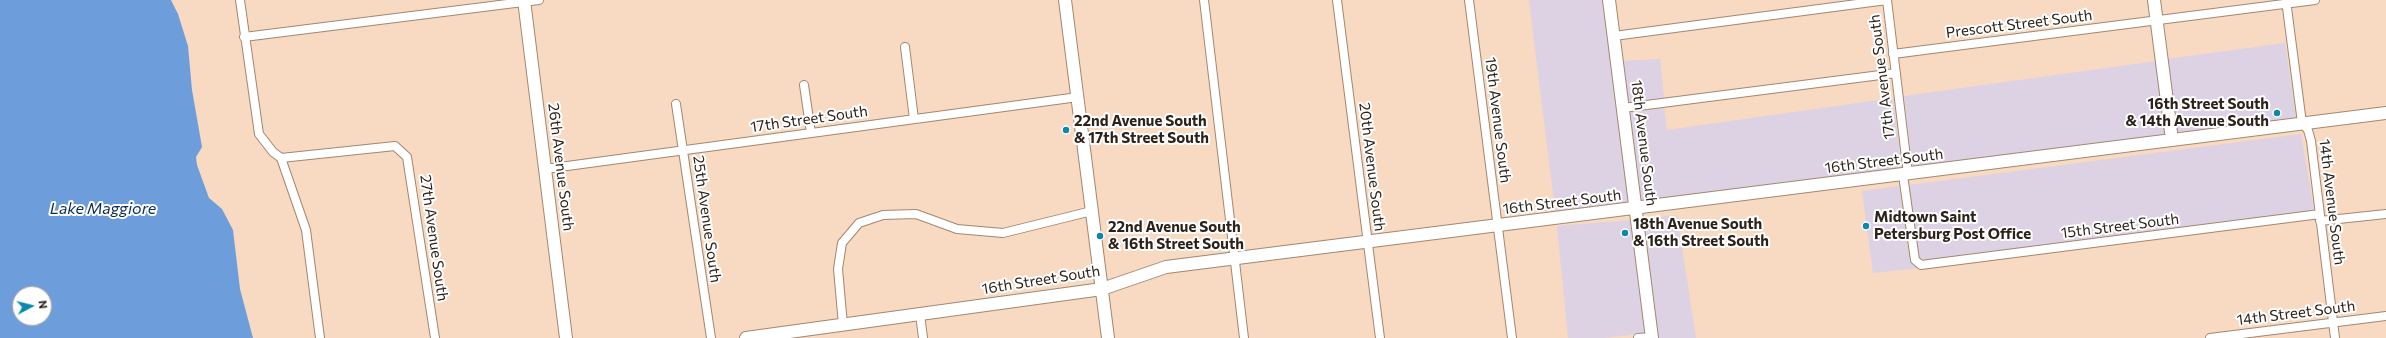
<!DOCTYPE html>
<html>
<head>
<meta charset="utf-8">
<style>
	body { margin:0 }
	#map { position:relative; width:2386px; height:338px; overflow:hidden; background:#f8d9c1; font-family:Commissioner,sans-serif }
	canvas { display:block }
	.north { position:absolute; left:12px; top:286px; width:40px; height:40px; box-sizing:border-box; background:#fff; border:1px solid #aba7a3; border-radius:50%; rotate:83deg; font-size:11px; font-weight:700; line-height:16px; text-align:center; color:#2d2219 }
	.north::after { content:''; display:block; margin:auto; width:14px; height:18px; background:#0c88ab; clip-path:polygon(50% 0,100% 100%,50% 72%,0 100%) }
</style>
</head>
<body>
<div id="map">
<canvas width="2386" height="338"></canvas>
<div class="north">N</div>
</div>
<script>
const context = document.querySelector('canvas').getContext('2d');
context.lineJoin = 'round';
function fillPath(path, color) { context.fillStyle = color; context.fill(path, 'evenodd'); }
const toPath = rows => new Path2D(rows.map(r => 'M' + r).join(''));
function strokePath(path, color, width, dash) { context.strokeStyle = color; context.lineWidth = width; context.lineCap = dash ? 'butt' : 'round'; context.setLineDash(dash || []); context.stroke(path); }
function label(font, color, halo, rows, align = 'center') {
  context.font = font + ' Commissioner,sans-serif'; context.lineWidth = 4; context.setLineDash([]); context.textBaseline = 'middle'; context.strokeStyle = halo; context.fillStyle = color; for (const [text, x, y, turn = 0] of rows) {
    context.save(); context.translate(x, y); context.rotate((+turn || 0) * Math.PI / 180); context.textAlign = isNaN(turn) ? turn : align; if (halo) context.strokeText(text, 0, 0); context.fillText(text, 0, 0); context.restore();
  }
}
fillPath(toPath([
	[1529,0,1604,0,1631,211,1556,217],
	[2285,43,2297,126,2178,141,2167,59],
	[1660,59,1664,98,1628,103,1622,61],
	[2157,61,2168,142,1913,175,1904,96],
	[1893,98,1903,176,1641,210,1629,112,1664,107,1667,130],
	[2301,134,2314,210,1925,260,1919,257,1909,185],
	[1899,186,1910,261,1919,268,1873,273,1862,191],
	[1677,215,1696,338,1657,338,1642,219],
	[1632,220,1646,333,1604,338,1568,338,1557,226]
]), '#ddd1e4');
fillPath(toPath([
	[0,0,171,0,178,14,188,46,192,90,202,147,196,157,197,165,209,198,222,209,233,230,240,289,253,338,0,338],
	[20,294,44,294,44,318,20,318]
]), '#6d9edb');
const street = toPath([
	[240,0,259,134,273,152,281,158,306,230,320,338],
	[1204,0,1244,338],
	[1337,0,1380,338],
	[1469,0,1512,338],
	[1887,0,1908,174],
	[2286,0,2302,123,2308,130,2311,141,2335,338],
	[1614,36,1887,0],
	[244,37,539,0],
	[905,47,914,119],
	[1893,54,2315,0],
	[804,85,811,133],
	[676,104,711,338],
	[1623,108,1896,73],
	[281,158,395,146,407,157,435,338],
	[545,169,1078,97],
	[1903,175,1915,260,1921,265,2320,214],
	[2320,221,2386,214],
	[920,314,923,338],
	[843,325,838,269,842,243,859,223,883,215,916,214,957,229,1003,233,1092,211],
	[1638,338,1651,337],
	[2210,338,2386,316]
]);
const secondary = toPath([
	[524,0,566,338],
	[1065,0,1108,338],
	[1609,0,1652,338],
	[2154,0,2172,140],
	[746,338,1102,289,1166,267,2386,113]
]);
strokePath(street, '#a38771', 10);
strokePath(secondary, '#a38771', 14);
strokePath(street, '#fff', 8);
strokePath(secondary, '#fff', 12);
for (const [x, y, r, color] of [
	[2277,113,4,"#0c88ab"],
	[1066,130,4,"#0c88ab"],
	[1866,226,4,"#0c88ab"],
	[1625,233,4,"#0c88ab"],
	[1100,236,4,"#0c88ab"]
]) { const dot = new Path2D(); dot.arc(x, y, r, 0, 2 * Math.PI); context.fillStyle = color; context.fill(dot); strokePath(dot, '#fff', 1.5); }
label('15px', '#2d2219', '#fff', [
	["Prescott Street South",2019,24,-7],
	["17th Avenue South",1882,77,-97],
	["17th Street South",809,119,-8],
	["19th Avenue South",1498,120,83],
	["18th Avenue South",1644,143,83],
	["16th Street South",1884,161,-7],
	["26th Avenue South",561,167,83],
	["20th Avenue South",1372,167,83],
	["16th Street South",1562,202,-7],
	["14th Avenue South",2332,202,83],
	["25th Avenue South",707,219,82],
	["15th Street South",2120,226,-7],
	["27th Avenue South",434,238,82],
	["16th Street South",1041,280,-9],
	["14th Street South",2296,313,-7]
]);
label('bold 15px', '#2d2219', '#fff', [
	["16th Street South",2269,104,"right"],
	["& 14th Avenue South",2269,121,"right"],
	["22nd Avenue South",1074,121],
	["& 17th Street South",1074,138],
	["Midtown Saint",1874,217],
	["Petersburg Post Office",1874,234],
	["18th Avenue South",1633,224],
	["& 16th Street South",1633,241],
	["22nd Avenue South",1108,227],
	["& 16th Street South",1108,244]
], 'left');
label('italic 16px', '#092c53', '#fff', [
	["Lake Maggiore",103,209]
]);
</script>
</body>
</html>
